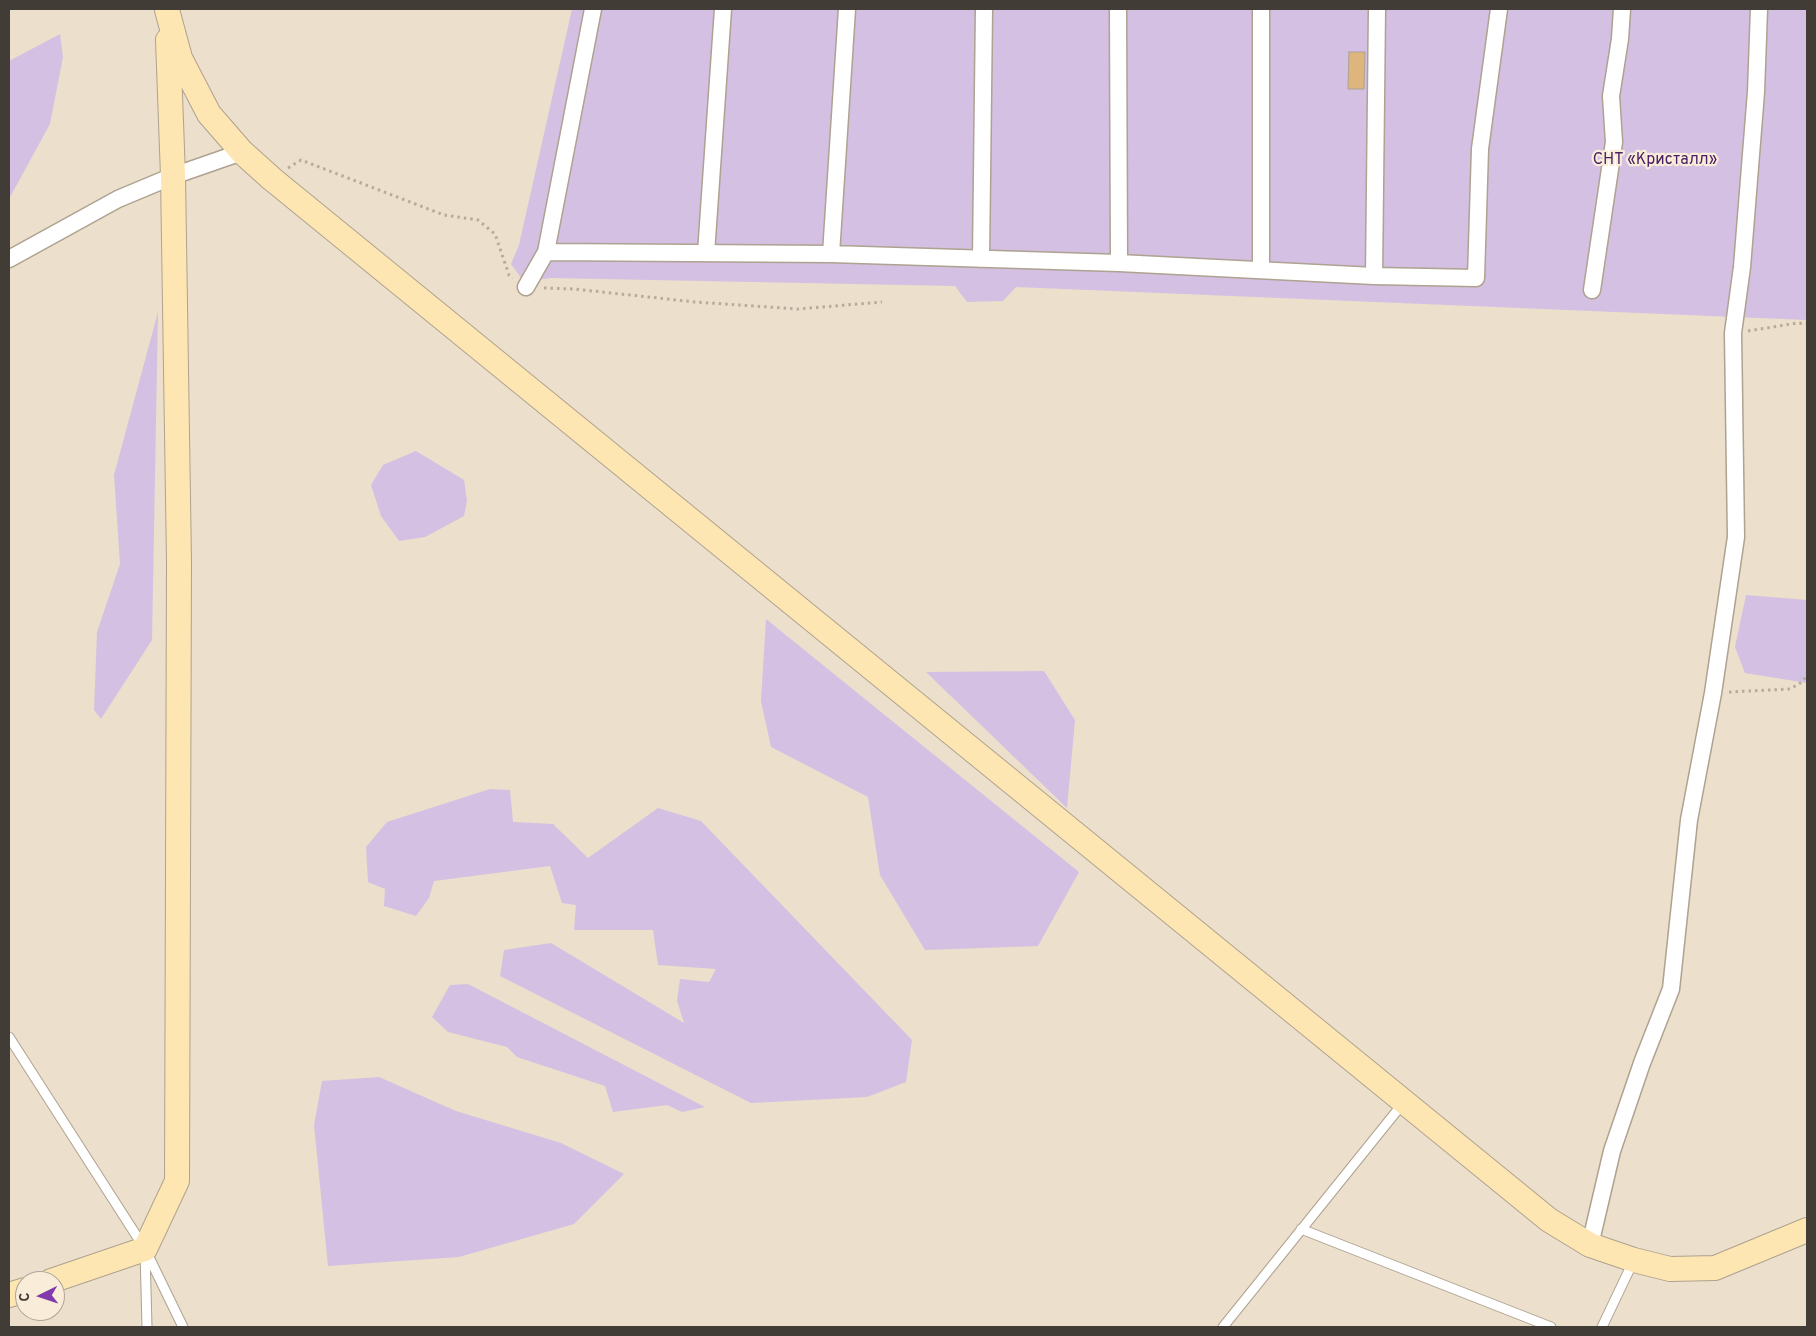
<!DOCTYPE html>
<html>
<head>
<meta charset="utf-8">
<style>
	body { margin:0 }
	#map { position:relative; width:1816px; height:1336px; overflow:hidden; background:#ecdfcc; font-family:Overpass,sans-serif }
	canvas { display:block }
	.frame { position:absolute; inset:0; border:10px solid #413c35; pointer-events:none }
	.north { position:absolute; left:15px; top:1271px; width:50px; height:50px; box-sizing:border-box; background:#f9ecd9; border:1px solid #afa697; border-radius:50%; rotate:266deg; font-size:14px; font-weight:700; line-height:20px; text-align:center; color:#413c35 }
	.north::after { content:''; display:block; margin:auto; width:18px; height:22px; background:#823bad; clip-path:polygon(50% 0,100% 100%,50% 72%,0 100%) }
</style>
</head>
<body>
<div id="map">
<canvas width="1816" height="1336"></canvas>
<div class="frame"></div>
<div class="north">С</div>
</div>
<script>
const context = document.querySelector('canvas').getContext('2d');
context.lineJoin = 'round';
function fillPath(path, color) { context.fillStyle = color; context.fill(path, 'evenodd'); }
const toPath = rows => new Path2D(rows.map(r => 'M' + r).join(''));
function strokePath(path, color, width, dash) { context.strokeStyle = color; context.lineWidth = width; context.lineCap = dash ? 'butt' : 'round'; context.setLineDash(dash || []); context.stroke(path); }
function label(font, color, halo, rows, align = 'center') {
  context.font = font + ' Overpass,sans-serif'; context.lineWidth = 4.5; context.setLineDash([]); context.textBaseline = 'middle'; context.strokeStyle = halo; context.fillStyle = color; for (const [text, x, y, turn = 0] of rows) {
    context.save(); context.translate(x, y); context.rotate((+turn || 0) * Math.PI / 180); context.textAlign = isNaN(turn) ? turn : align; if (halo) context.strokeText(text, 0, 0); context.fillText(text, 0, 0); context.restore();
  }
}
fillPath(toPath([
	[572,9,1807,9,1807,320,1016,287,1003,301,967,302,955,286,551,278,524,282,511,264,519,245],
	[60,34,63,57,50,124,9,199,9,61],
	[158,312,152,640,101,719,94,710,97,632,120,564,114,475],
	[416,451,464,480,467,501,464,516,425,537,399,541,381,516,371,485,383,465],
	[1746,595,1807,600,1807,683,1745,673,1735,647],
	[766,619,1079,872,1038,946,925,950,880,875,868,797,771,747,761,701],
	[1044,671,1075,720,1067,808,926,672],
	[490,789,510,790,513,822,553,824,588,858,658,808,701,821,912,1040,906,1082,867,1097,751,1103,500,976,504,950,551,943,684,1023,677,1001,680,979,709,982,716,969,658,965,653,930,574,930,576,905,562,903,550,866,434,881,429,898,416,916,384,906,385,889,368,882,366,847,387,822],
	[468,984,705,1107,682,1112,667,1105,613,1112,605,1086,517,1057,507,1047,448,1032,432,1017,450,985],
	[379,1077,456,1111,561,1143,624,1174,574,1224,459,1257,328,1266,314,1125,322,1081]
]), '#d3c0e3');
const building = toPath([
	[1349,52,1365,52,1364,89,1348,89,1349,52]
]);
fillPath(building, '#deb67d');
strokePath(building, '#aea290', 1);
const lane = toPath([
	[9,1037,145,1249,183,1327],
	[1301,1229,1551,1327],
	[145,1252,147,1327],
	[1223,1327,1404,1102],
	[1602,1327,1633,1262]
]);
const street = toPath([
	[1118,9,1119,263],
	[546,252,831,254,1119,263,1374,276,1476,278,1480,149,1499,9],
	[706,253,723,9],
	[831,254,847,9],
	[9,259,118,199,173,176,242,152],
	[981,259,984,9],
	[1261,269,1261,9],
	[1374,276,1377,9],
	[526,287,546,252,593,9],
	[1592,290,1614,142,1611,96,1620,39,1622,9],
	[1590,1245,1612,1151,1642,1063,1671,989,1689,820,1713,693,1736,537,1733,333,1742,267,1756,92,1759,9]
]);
const secondary = toPath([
	[167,10,180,58,209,114,242,152,272,179,1549,1220,1590,1245,1634,1260,1670,1269,1715,1268,1807,1230],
	[51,1281,145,1249,177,1181,179,562,173,176,168,40],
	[9,1295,25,1290]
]);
strokePath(lane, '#aea290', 11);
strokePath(street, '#aea290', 19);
strokePath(secondary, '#aea290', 26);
strokePath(toPath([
	[288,168,301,160,444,215,478,220,495,234,509,275,513,278],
	[544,288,574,289,695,302,798,309,882,302],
	[1748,331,1797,323,1807,324],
	[1729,692,1790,689,1802,682,1807,675]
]), '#b6ab9c', 3, [2.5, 4]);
strokePath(lane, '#fff', 9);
strokePath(street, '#fff', 16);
strokePath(secondary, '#fee6b2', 24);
label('16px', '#4a2064', '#f9ecd9', [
	["СНТ «Кристалл»",1655,161]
]);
</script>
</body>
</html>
